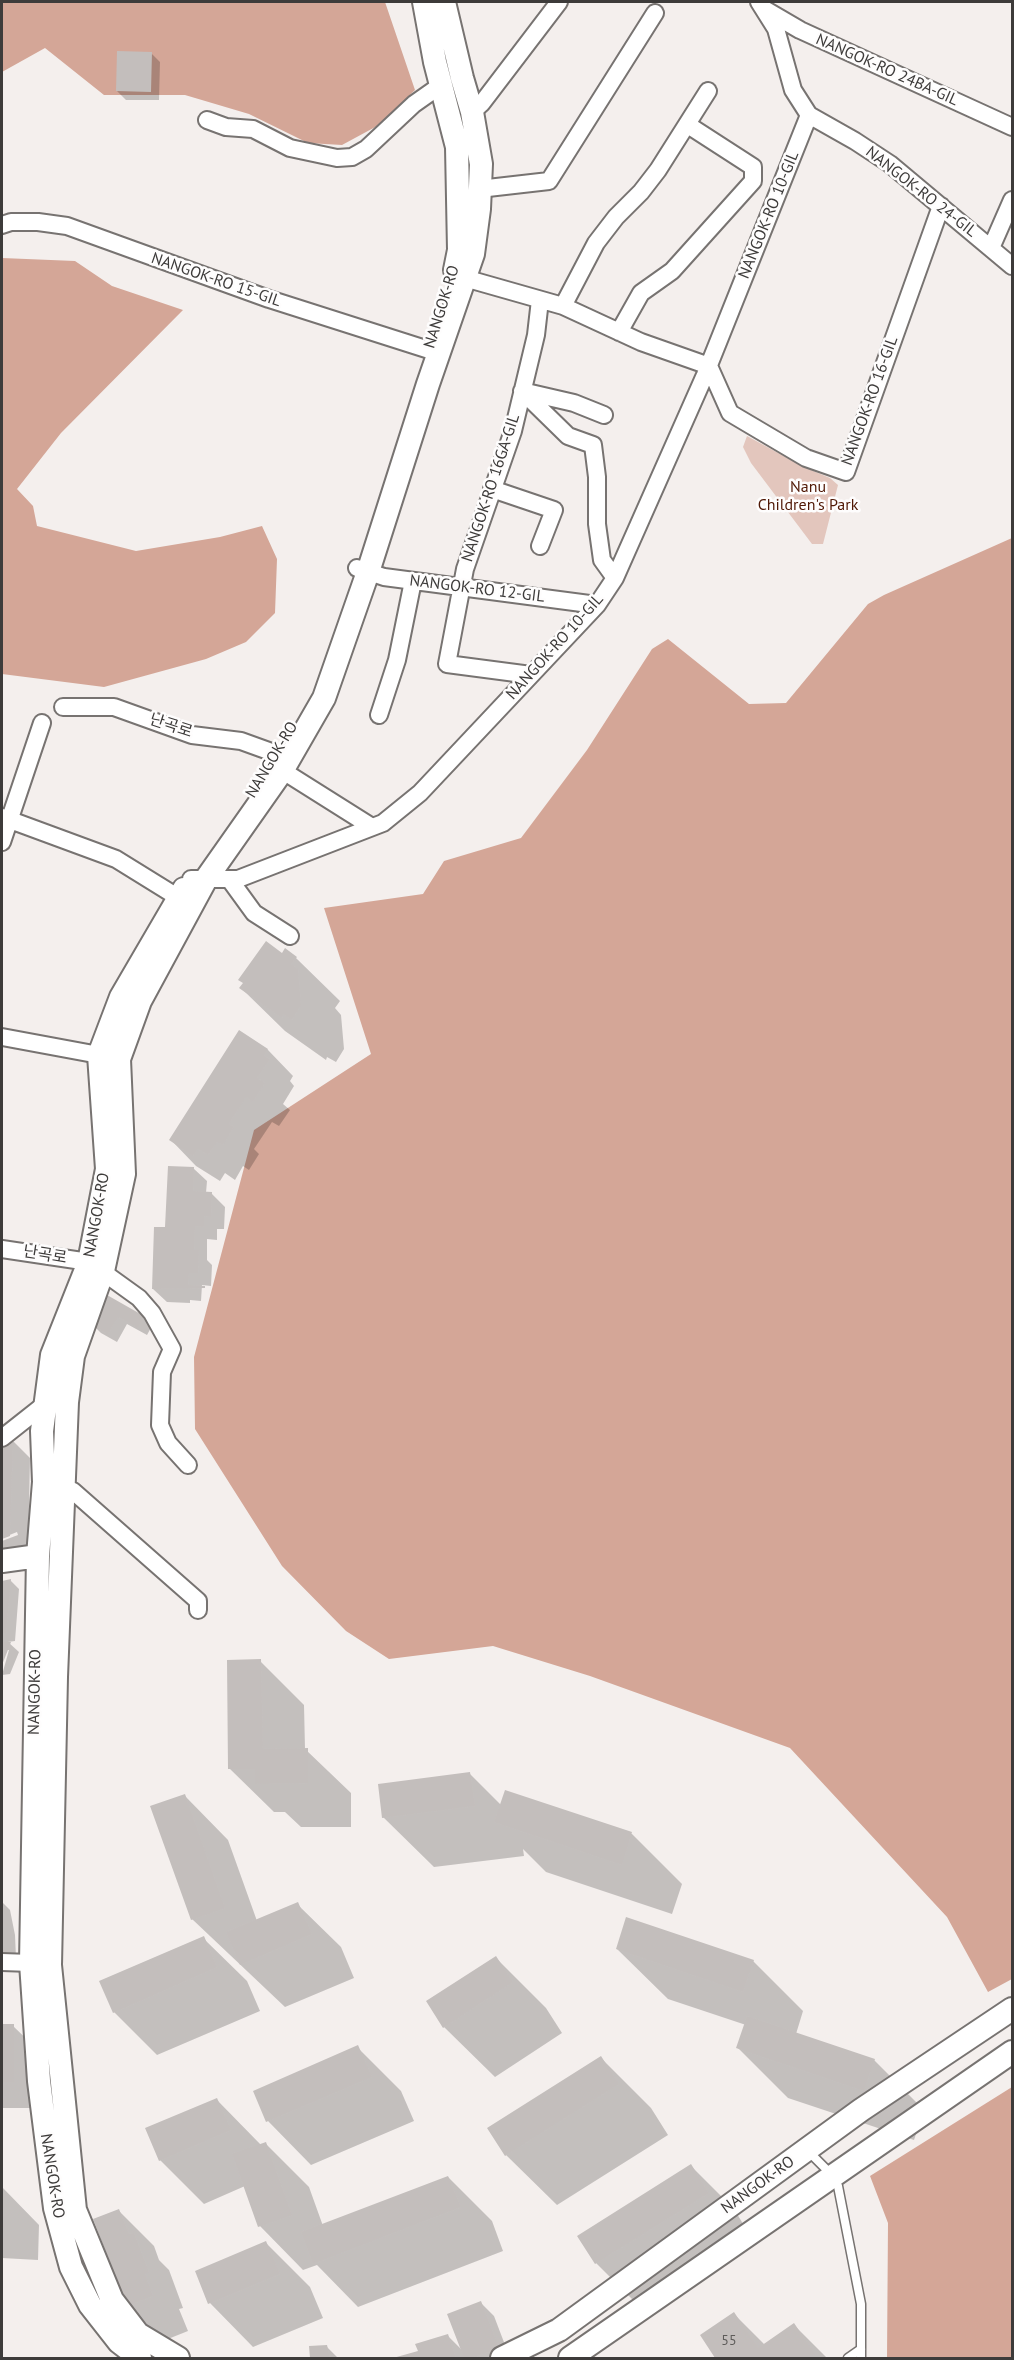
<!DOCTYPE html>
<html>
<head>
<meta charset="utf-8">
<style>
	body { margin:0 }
	#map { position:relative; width:1014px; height:2360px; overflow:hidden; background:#f4efed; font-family:"PT Sans",sans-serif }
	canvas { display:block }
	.frame { position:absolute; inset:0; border:3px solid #3d3b3a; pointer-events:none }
</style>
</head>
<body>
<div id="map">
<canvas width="1014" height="2360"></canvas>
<div class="frame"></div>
</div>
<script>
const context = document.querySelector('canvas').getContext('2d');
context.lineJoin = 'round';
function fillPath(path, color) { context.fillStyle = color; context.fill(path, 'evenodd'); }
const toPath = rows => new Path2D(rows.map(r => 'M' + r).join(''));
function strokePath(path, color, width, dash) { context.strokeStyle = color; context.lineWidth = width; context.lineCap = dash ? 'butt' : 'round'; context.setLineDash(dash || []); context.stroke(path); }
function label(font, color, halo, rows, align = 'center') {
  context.font = font + ' "PT Sans","Noto Sans KR",sans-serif'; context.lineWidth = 5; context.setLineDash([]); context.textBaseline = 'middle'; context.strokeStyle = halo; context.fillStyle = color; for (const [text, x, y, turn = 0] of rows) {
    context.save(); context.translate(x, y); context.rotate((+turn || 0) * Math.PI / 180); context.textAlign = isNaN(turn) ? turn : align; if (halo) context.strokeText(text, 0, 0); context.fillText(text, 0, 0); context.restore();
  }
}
fillPath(toPath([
	[747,436,804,467,830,478,838,485,823,544,812,544,751,463,743,447]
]), '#e3c6bd');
fillPath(toPath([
	[2,2,385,2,415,90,379,125,342,145,308,143,249,114,185,95,104,95,45,48,2,72],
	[2,258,75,261,112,286,183,310,61,433,17,489,33,506,37,526,136,551,220,537,262,526,277,559,275,613,246,642,206,659,104,687,2,674],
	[1012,538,1012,1979,988,1992,947,1917,790,1748,590,1676,493,1646,389,1659,346,1631,282,1566,195,1429,194,1357,254,1130,371,1054,324,908,423,894,444,861,521,838,587,750,652,649,668,639,749,704,786,703,868,604,884,595],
	[1012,2087,1012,2358,887,2358,888,2223,870,2176]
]), '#d4a697');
fillPath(toPath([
	[151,53,160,62,159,100,126,100,117,91],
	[282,955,296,958,340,1001,335,1008,341,1015,344,1049,336,1062,327,1057,326,1060,285,1031,241,988],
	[240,1032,268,1050,293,1076,290,1081,294,1086,283,1104,290,1110,279,1126,272,1122,254,1149,259,1154,249,1170,243,1166,235,1180,225,1173,220,1181,196,1166,171,1140],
	[193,1168,207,1181,206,1193,212,1194,225,1207,224,1229,217,1229,217,1240,207,1239,207,1260,212,1265,211,1286,202,1285,201,1301,190,1300,190,1303,167,1302,153,1289,167,1229],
	[108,1297,143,1317,152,1326,147,1335,127,1324,117,1342,101,1333,92,1324],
	[13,1441,30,1458,28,1554,2,1563,2,1541,18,1535,17,1532,2,1538,2,1449],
	[10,1580,19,1589,15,1641,8,1642,19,1652,10,1674,2,1675,9,1650,6,1650,2,1662,2,1583],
	[260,1661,304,1705,305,1749,351,1793,351,1827,301,1827,285,1812,274,1812,230,1769],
	[470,1774,501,1805,506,1792,632,1834,682,1884,672,1914,546,1872,523,1849,524,1856,434,1867,383,1817],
	[185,1796,228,1840,257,1921,297,1904,341,1947,354,1978,285,2007,192,1919],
	[2,1902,10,1910,15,1935,16,1958,9,1962,9,1971,2,1971],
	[203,1938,247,1981,260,2011,157,2055,114,2012],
	[617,1949,753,1961,803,2011,796,2034,874,2060,924,2110,914,2140,788,2098,738,2048,746,2025,668,1999],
	[496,1958,546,2008,562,2033,495,2077,444,2027],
	[2,2026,13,2026,39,2051,39,2108,2,2108],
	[357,2047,401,2091,414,2121,311,2165,268,2121,255,2092],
	[601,2058,651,2108,668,2135,557,2205,506,2155],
	[217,2100,261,2145,266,2144,309,2187,323,2226,448,2177,492,2221,503,2251,358,2307,317,2265,303,2270,260,2226,245,2186,204,2204,160,2160],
	[691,2166,734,2209,751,2237,640,2307,596,2263,579,2236],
	[2,2187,39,2225,38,2260,2,2258],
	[119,2211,154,2246,159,2260,169,2270,183,2308,179,2309,188,2331,163,2341,128,2305],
	[266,2243,310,2287,323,2318,253,2347,210,2303,197,2272],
	[481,2303,494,2316,510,2358,397,2358,419,2352,448,2336,463,2351],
	[734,2314,765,2345,794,2325,827,2358,717,2358,702,2335],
	[326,2346,338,2358,312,2358,310,2348]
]), '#0003');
fillPath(toPath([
	[117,51,152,52,151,92,116,91],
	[266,941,282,953,285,948,297,957,291,964,298,969,301,1005,292,1020,283,1014,282,1018,239,988,243,983,238,980],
	[239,1030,268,1049,264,1056,270,1059,257,1078,265,1083,253,1102,246,1097,229,1124,234,1127,223,1145,217,1142,208,1155,198,1149,193,1156,169,1140],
	[168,1166,194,1167,193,1191,212,1192,211,1217,204,1216,204,1227,195,1226,194,1250,199,1250,198,1273,189,1273,188,1285,205,1286,205,1288,152,1289,154,1227,165,1227],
	[107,1295,144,1316,138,1328,118,1317,108,1334,91,1325],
	[13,1439,10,1536,2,1539,2,1448],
	[11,1579,6,1633,2,1633,2,1581],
	[2,1642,11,1642,2,1665],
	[261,1659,263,1749,308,1748,308,1783,255,1784,255,1769,228,1769,227,1660],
	[470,1772,475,1806,382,1818,378,1784],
	[505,1790,632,1832,622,1865,494,1822],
	[185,1794,225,1908,191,1920,150,1806],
	[298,1902,312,1934,240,1965,226,1932],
	[626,1917,754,1960,743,1992,616,1949],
	[204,1936,217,1967,113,2013,99,1981],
	[496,1956,513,1982,443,2028,426,2001],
	[747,2016,875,2059,864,2091,736,2048],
	[2,2024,14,2024,14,2082,2,2082],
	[358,2045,372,2077,266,2122,253,2091],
	[601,2056,619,2084,505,2156,487,2128],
	[217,2098,231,2130,159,2161,145,2128],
	[266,2142,292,2215,258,2227,232,2154],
	[691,2164,709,2193,595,2264,577,2236],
	[448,2176,461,2207,313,2264,301,2232],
	[119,2209,129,2234,134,2233,149,2272,145,2274,153,2296,127,2306,93,2219],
	[266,2241,280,2274,208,2304,195,2271],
	[481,2301,499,2348,472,2358,464,2358,447,2314],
	[734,2312,758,2348,794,2323,815,2354,807,2358,715,2358,700,2335],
	[448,2334,456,2358,393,2358,418,2351,415,2344],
	[327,2345,330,2358,310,2358,309,2346]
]), '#c3bebc');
const lane = toPath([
	[808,2151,833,2176,838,2186,861,2304,861,2358],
	[848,2358,861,2349]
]);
const street = toPath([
	[759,2,776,29,793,90,809,115,855,141,890,164,1012,266],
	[764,9,800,30,1012,127],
	[472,112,482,103,559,2],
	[207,120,226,127,253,129,290,148,337,158,352,157,366,149,414,104,441,85],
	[479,189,549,181,655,13],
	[2,225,11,222,38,222,67,226,269,299,429,350],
	[991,248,1012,200],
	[456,272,475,281,563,306,641,342,709,366,730,413,806,458,846,472,941,206],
	[563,306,596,243,616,217,641,192,658,170,708,91],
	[619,332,641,293,672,271,753,181,753,167,688,125],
	[522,391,568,436,593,445,597,477,597,524,602,560,615,578],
	[522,391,574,403,604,415],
	[492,489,554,510,540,546],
	[357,568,384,577,597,605],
	[531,675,447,664,465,569,513,431,536,335,540,300],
	[63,707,114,707,192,735,241,741,277,754],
	[379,715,397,660,413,581],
	[272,764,372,827],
	[2,817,116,859,179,898],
	[2,842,42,723],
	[191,879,238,879,383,823,420,793,597,605,615,578,705,375,809,115],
	[230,880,254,913,290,936],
	[2,1037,99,1055],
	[2,1249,89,1262,139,1298,152,1313,172,1349,162,1372,160,1425,168,1443,188,1465],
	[2,1438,45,1404],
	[53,1485,73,1491,198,1601,198,1610],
	[2,1962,31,1963]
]);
const secondary = toPath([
	[424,2,435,62,457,147,459,250,455,270],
	[2,1561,38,1556],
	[140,2358,119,2342,90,2305,71,2267,55,2208,39,2081,31,1963,38,1556,44,1482,42,1431,52,1355,89,1262,107,1169,99,1055,121,997,184,889],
	[178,2358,138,2334,112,2300,75,2210,50,1965,56,1677,67,1402,73,1356,103,1271,124,1174,119,1059,140,1001,206,879,282,771,324,698,368,572,428,384,473,254,479,209,481,164,472,112,462,78,444,2],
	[502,2358,559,2330,861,2110,1012,2009],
	[570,2358,1012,2052]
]);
strokePath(lane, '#777371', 11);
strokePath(street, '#777371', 20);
strokePath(secondary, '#777371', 26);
strokePath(lane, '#fff', 8);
strokePath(street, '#fff', 16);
strokePath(secondary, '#fff', 22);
label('14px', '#5e5c5a', null, [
	["55",729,2341]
]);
label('16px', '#3d3b3a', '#fefdfd', [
	["NANGOK-RO 24BA-GIL",887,70,24],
	["NANGOK-RO 24-GIL",921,192,38],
	["NANGOK-RO 10-GIL",769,215,-68],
	["NANGOK-RO 15-GIL",216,280,19],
	["NANGOK-RO",442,307,-73],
	["NANGOK-RO 16-GIL",870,401,-70],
	["NANGOK-RO 16GA-GIL",491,488,-72],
	["NANGOK-RO 12-GIL",477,589,7],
	["NANGOK-RO 10-GIL",555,647,-48],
	["난곡로",171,726,18],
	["NANGOK-RO",272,760,-59],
	["NANGOK-RO",97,1215,-80],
	["난곡로",45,1255,9],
	["NANGOK-RO",35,1692,-89],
	["NANGOK-RO",52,2176,81],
	["NANGOK-RO",758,2185,-36]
]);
label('16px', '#501805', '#fefdfd', [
	["Nanu",808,487],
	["Children's Park",808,505]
]);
</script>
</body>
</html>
